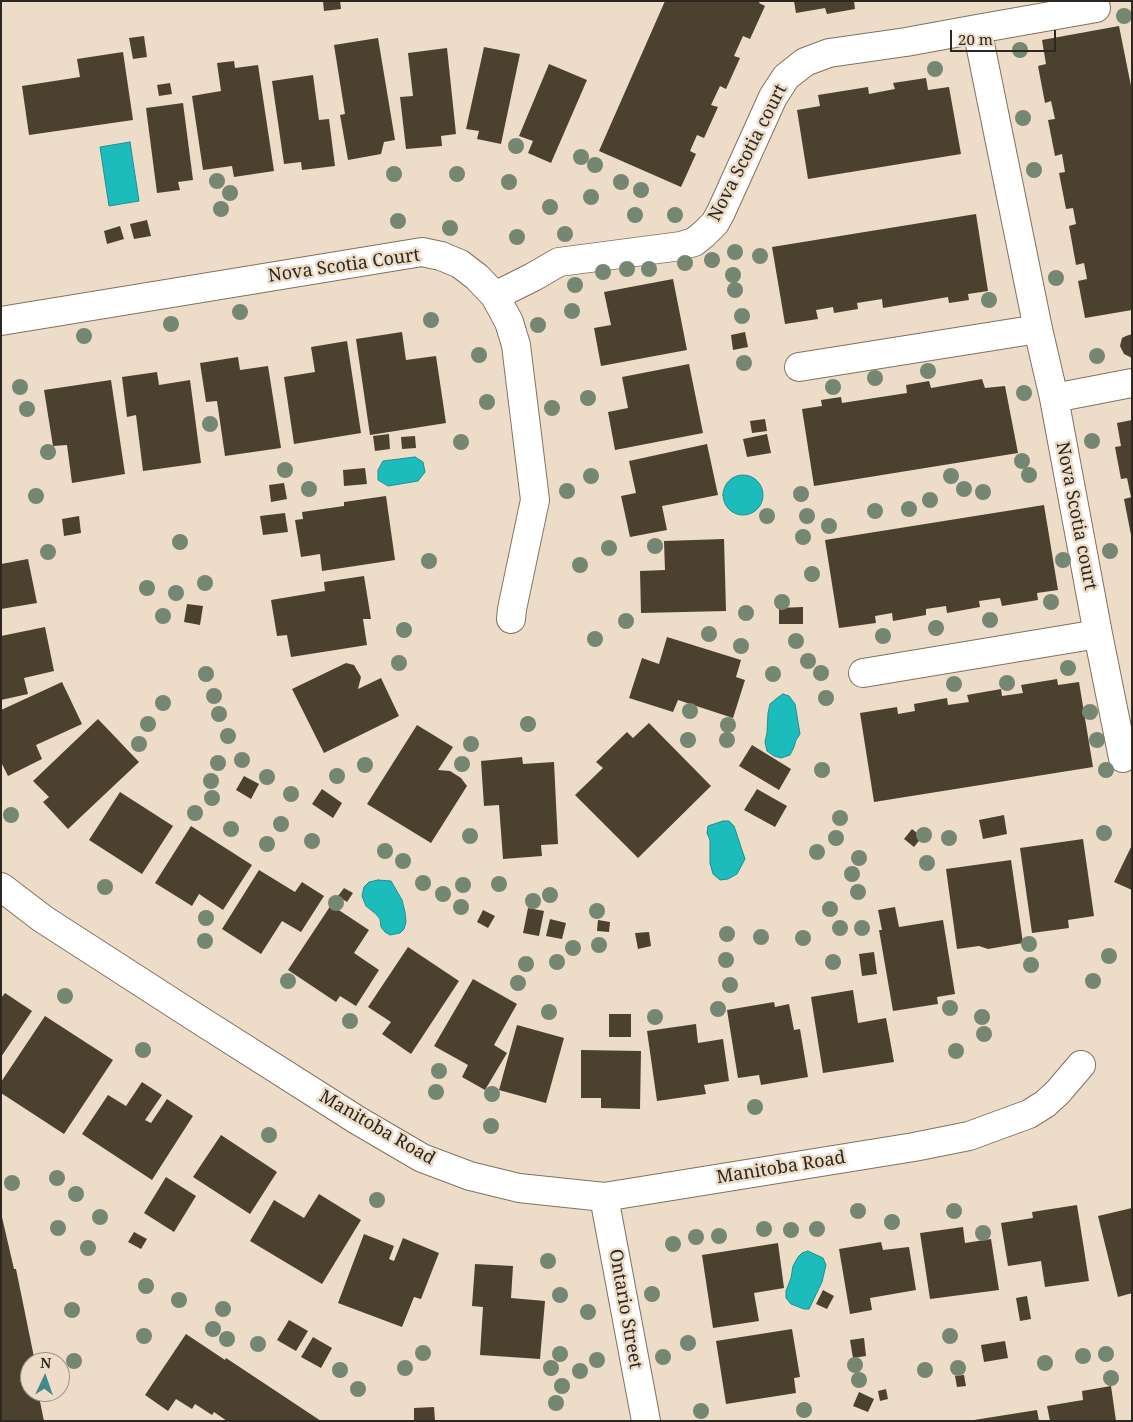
<!DOCTYPE html>
<html>
<head>
<meta charset="utf-8">
<style>
	body { margin:0 }
	#map { position:relative; width:1133px; height:1422px; overflow:hidden; background:#ecdcc8; font-family:"Noto Serif",serif }
	canvas { display:block }
	.frame { position:absolute; inset:0; border:2px solid #2d271f; pointer-events:none }
	.north { position:absolute; left:20px; top:1352px; width:50px; height:50px; box-sizing:border-box; background:#ecdcc8; border:1px solid #a09484; border-radius:50%; rotate:3deg; font-size:14px; font-weight:700; line-height:20px; text-align:center; color:#2d271f }
	.north::after { content:''; display:block; margin:auto; width:18px; height:22px; background:#41898d; clip-path:polygon(50% 0,100% 100%,50% 72%,0 100%) }
	.scale { position:absolute; left:950px; top:30px; width:106px; height:22px; box-sizing:border-box; border:2px solid #2d271f; border-top:0; padding-left:6px; font-size:15px; line-height:18px; white-space:nowrap; color:#2d271f; -webkit-text-stroke:4px #ecdcc8; paint-order:stroke }
</style>
</head>
<body>
<div id="map">
<canvas width="1133" height="1422"></canvas>
<div class="frame"></div>
<div class="north">N</div>
<div class="scale">20 m</div>
</div>
<script>
const context = document.querySelector('canvas').getContext('2d');
context.lineJoin = 'round';
function fillPath(path, color) { context.fillStyle = color; context.fill(path, 'evenodd'); }
const toPath = rows => new Path2D(rows.map(r => 'M' + r).join(''));
function strokePath(path, color, width, dash) { context.strokeStyle = color; context.lineWidth = width; context.lineCap = dash ? 'butt' : 'round'; context.setLineDash(dash || []); context.stroke(path); }
function label(font, color, halo, rows, align = 'center') {
  context.font = font + ' "Noto Serif",serif'; context.lineWidth = 5; context.setLineDash([]); context.textBaseline = 'middle'; context.strokeStyle = halo; context.fillStyle = color; for (const [text, x, y, turn = 0] of rows) {
    context.save(); context.translate(x, y); context.rotate((+turn || 0) * Math.PI / 180); context.textAlign = isNaN(turn) ? turn : align; if (halo) context.strokeText(text, 0, 0); context.fillText(text, 0, 0); context.restore();
  }
}
const water = toPath([
	[130,142,139,201,109,206,100,147,130,142],
	[415,457,423,462,425,472,418,481,388,486,378,480,378,470,383,461,415,457],
	'723 495a20 20 0 1 1 40 0a20 20 0 1 1-40 0Z',
	[783,694,789,696,795,704,800,734,796,740,794,747,790,755,781,758,774,756,767,751,765,742,767,733,768,713,770,704,777,698,783,694],
	[723,821,729,821,734,826,745,859,737,874,728,879,720,880,713,874,710,863,710,840,707,833,708,826,723,821],
	[378,880,391,881,402,900,405,912,406,922,404,929,400,933,390,935,385,932,381,927,380,919,376,914,366,906,362,896,364,887,369,882,378,880],
	[808,1251,823,1258,826,1265,822,1282,809,1309,804,1309,791,1304,786,1298,786,1291,791,1278,793,1266,798,1257,802,1253,808,1251]
]);
fillPath(water, '#1cbcbd');
strokePath(water, '#218f8e', 1);
fillPath(toPath([
	[323,1,340,1,341,9,324,11],
	[665,1,760,1,759,3,765,6,750,39,743,36,734,56,740,58,726,89,720,86,711,105,718,107,704,138,697,135,690,151,696,154,681,187,599,151],
	[794,1,854,1,855,9,827,14,825,8,796,13],
	[1119,26,1132,91,1132,310,1085,318,1078,281,1087,279,1084,263,1076,265,1069,226,1076,224,1073,208,1066,209,1059,173,1065,172,1062,154,1055,156,1048,120,1055,119,1051,101,1045,103,1038,66,1046,64,1042,40],
	[144,36,147,57,133,59,129,38],
	[378,38,395,140,384,142,381,154,348,160,340,115,345,114,334,45],
	[484,47,520,54,501,144,477,139,479,131,466,129],
	[447,48,456,134,441,136,442,146,406,149,400,97,413,96,408,53],
	[123,52,133,120,29,135,22,86,80,77,77,59],
	[234,61,235,68,258,65,274,171,234,177,232,166,203,170,192,96,221,91,217,63],
	[549,64,587,80,551,163,528,153,533,141,519,136],
	[313,75,319,120,329,119,335,166,302,170,301,162,284,164,272,81],
	[926,78,928,90,949,87,961,154,808,179,797,110,820,106,818,95,868,87,869,94,895,89,893,83],
	[170,83,172,94,159,96,157,85],
	[183,103,193,180,178,182,180,190,157,193,146,108],
	[976,214,988,291,968,294,969,300,949,303,948,297,883,308,882,299,857,303,858,309,834,313,833,307,816,310,818,319,785,324,772,247],
	[147,220,151,236,134,239,130,224],
	[120,226,124,239,107,244,104,231],
	[673,279,687,350,601,366,594,328,611,325,604,292],
	[402,332,406,360,436,356,446,423,370,435,356,339],
	[745,332,748,347,733,350,731,335],
	[1132,334,1132,358,1124,354,1120,346,1122,338,1126,336],
	[347,341,361,433,294,444,284,377,315,372,311,347],
	[238,357,240,370,268,366,281,448,225,456,217,401,206,402,200,363],
	[689,364,703,433,615,450,608,412,628,408,622,377],
	[157,372,159,385,190,380,201,463,143,471,136,415,127,417,122,377],
	[982,379,985,388,1005,386,1018,453,814,486,802,409,822,406,821,400,841,397,842,403,907,393,906,385,929,381,931,388],
	[111,380,125,474,72,483,67,445,53,446,44,390],
	[765,419,767,431,752,433,750,421],
	[1132,420,1132,497,1131,497,1127,478,1121,479,1115,447,1121,446,1117,423],
	[389,434,390,449,375,451,373,436],
	[767,434,771,453,747,457,743,439],
	[415,436,416,448,402,449,401,437],
	[707,444,718,495,662,506,667,530,630,537,621,496,636,493,629,461],
	[365,468,367,484,344,486,343,470],
	[284,483,287,499,271,502,269,485],
	[386,496,395,560,322,571,320,554,301,557,295,520,303,519,302,512,344,506,344,502],
	[1132,497,1132,535,1131,535,1124,499],
	[1044,505,1058,590,1037,593,1038,600,1002,606,1000,598,979,601,980,607,947,613,946,606,926,609,926,615,893,621,892,613,875,616,876,623,839,628,825,540],
	[285,513,288,532,263,535,260,516],
	[79,516,81,533,64,536,62,519],
	[724,539,726,611,641,613,640,571,665,570,664,541],
	[28,559,37,603,1,609,1,564],
	[364,576,371,619,363,619,367,645,291,657,287,635,277,636,271,600,325,591,324,582],
	[187,604,203,606,200,625,184,622],
	[803,607,803,624,779,624,779,608],
	[45,627,54,671,24,678,28,694,1,700,1,636],
	[667,637,741,660,736,677,745,680,733,718,678,700,673,712,629,698,642,658,659,664],
	[346,663,354,665,361,677,358,689,381,678,399,716,324,753,292,689],
	[1057,679,1058,685,1079,682,1093,767,874,802,860,713,897,707,898,714,915,711,914,704,947,698,948,705,969,702,967,695,1001,689,1002,696,1023,693,1021,685],
	[62,682,82,724,36,745,42,759,8,776,1,762,1,710],
	[98,719,139,762,68,829,43,802,49,797,33,781],
	[649,723,711,786,638,858,575,795,603,768,596,762,627,732,633,738],
	[417,725,453,747,438,770,450,771,461,778,467,786,431,843,367,804],
	[752,745,791,769,779,790,739,766],
	[522,757,523,764,554,762,558,844,541,845,542,856,503,859,499,805,484,806,481,761],
	[244,776,259,784,251,799,236,790],
	[322,789,342,803,333,818,312,804],
	[757,789,787,806,775,827,744,810],
	[120,792,173,826,142,874,89,840],
	[1004,815,1007,834,983,839,979,820],
	[191,826,252,865,223,910,199,894,192,906,155,883],
	[912,829,922,837,914,847,904,839],
	[1083,839,1094,916,1068,920,1069,928,1032,933,1020,848],
	[1132,845,1132,890,1114,882],
	[1011,860,1023,943,988,949,979,946,957,949,946,869],
	[259,870,295,892,302,882,324,896,301,932,282,921,261,954,222,929],
	[344,888,353,893,347,902,338,896],
	[331,905,369,930,354,953,379,970,356,1006,340,996,336,1002,288,970],
	[895,907,899,927,943,920,955,994,937,997,938,1004,893,1011,879,930,882,930,878,910],
	[528,908,544,911,539,936,523,933],
	[483,910,495,916,488,928,477,922],
	[550,919,566,923,562,939,546,936],
	[598,920,610,922,609,932,597,931],
	[649,932,651,946,638,949,635,933],
	[408,947,459,981,411,1054,382,1034,391,1022,368,1007],
	[874,952,877,974,862,976,859,954],
	[473,979,517,1004,494,1045,507,1053,485,1090,462,1077,468,1065,434,1046],
	[853,990,858,1023,886,1018,894,1062,823,1073,811,997],
	[5,993,32,1011,1,1057,1,998],
	[774,1002,775,1007,789,1004,794,1030,800,1029,808,1077,761,1085,759,1075,738,1078,727,1010],
	[609,1014,631,1014,631,1037,609,1037],
	[45,1016,113,1060,64,1134,1,1093,1,1082],
	[696,1024,698,1043,723,1039,729,1081,704,1085,706,1094,657,1101,647,1031],
	[517,1025,564,1038,546,1103,499,1090],
	[581,1050,641,1051,640,1109,601,1108,601,1098,581,1098],
	[142,1082,162,1095,145,1120,151,1123,167,1099,193,1116,152,1180,82,1134,108,1095,126,1106],
	[221,1135,277,1172,250,1214,193,1177],
	[166,1177,196,1196,174,1232,144,1213],
	[319,1194,361,1220,322,1284,250,1241,274,1200,304,1218],
	[1077,1205,1089,1281,1045,1287,1041,1261,1008,1266,1001,1223,1033,1218,1032,1212],
	[1132,1208,1132,1293,1118,1297,1098,1216],
	[1,1213,14,1269,16,1269,35,1362,30,1362,30,1392,38,1392,44,1421,1,1421],
	[963,1227,965,1243,991,1239,999,1290,930,1299,920,1233],
	[134,1232,147,1239,141,1249,128,1242],
	[364,1234,394,1246,389,1259,394,1261,403,1238,439,1253,421,1299,414,1297,402,1327,338,1303],
	[881,1242,883,1250,909,1247,916,1290,870,1298,872,1310,850,1314,839,1249],
	[778,1243,784,1288,754,1293,759,1321,713,1328,702,1255],
	[475,1264,513,1266,511,1298,545,1301,540,1359,480,1355,483,1307,472,1306],
	[823,1290,834,1296,827,1309,816,1304],
	[1027,1296,1031,1319,1020,1321,1016,1298],
	[289,1320,308,1331,296,1351,277,1340],
	[792,1329,800,1377,794,1378,796,1393,726,1404,716,1341],
	[186,1334,225,1360,226,1358,321,1421,227,1421,214,1412,212,1415,195,1404,192,1409,176,1399,168,1411,145,1395],
	[313,1337,332,1348,321,1368,301,1357],
	[864,1338,866,1356,853,1358,850,1340],
	[1005,1341,1008,1358,984,1362,981,1345],
	[964,1375,966,1386,957,1387,955,1376],
	[1111,1386,1116,1421,1050,1421,1047,1406,1083,1400,1082,1391],
	[886,1389,888,1399,880,1401,878,1391],
	[859,1392,874,1399,868,1412,853,1406],
	[434,1407,435,1421,414,1421,414,1408],
	[1037,1410,1039,1421,974,1421,974,1420]
]), '#4c402f');
const street = toPath([
	[977,29,1096,8],
	[495,296,533,277,559,262,681,246,694,242,704,234,715,223,721,212,773,97,786,77,805,62,829,53,906,42,977,29,1038,329,1054,398,1098,634,863,673],
	[1,321,422,252,441,256,460,264,477,277,495,296,509,322,516,345,535,500,512,609,511,619],
	[799,367,1038,329],
	[1054,398,1132,383],
	[1098,634,1123,758],
	[1,887,43,919,198,1019,357,1120,422,1158,470,1176,519,1188,604,1197,914,1147,969,1136,1029,1114,1045,1104,1058,1092,1081,1065],
	[604,1197,646,1421]
]);
strokePath(street, '#807260', 30);
strokePath(street, '#fff', 28);
context.fillStyle = '#758672';
for (const [x, y] of [
	[1124,16],
	[1020,50],
	[935,69],
	[1023,118],
	[516,146],
	[581,157],
	[595,165],
	[1034,170],
	[394,174],
	[457,174],
	[217,181],
	[509,182],
	[621,182],
	[641,190],
	[230,193],
	[591,197],
	[550,207],
	[221,209],
	[635,215],
	[675,215],
	[398,221],
	[450,228],
	[565,234],
	[517,237],
	[735,252],
	[760,256],
	[712,260],
	[685,263],
	[627,269],
	[649,269],
	[603,272],
	[733,275],
	[1056,278],
	[575,285],
	[735,290],
	[989,300],
	[572,311],
	[240,312],
	[742,316],
	[431,320],
	[171,324],
	[538,325],
	[84,336],
	[479,355],
	[1097,356],
	[744,363],
	[928,371],
	[875,378],
	[20,387],
	[833,387],
	[1024,393],
	[588,398],
	[487,402],
	[552,408],
	[27,409],
	[210,424],
	[1092,441],
	[461,442],
	[48,452],
	[1022,461],
	[285,470],
	[1029,475],
	[591,476],
	[951,476],
	[309,489],
	[964,489],
	[567,491],
	[983,492],
	[801,494],
	[36,496],
	[930,500],
	[909,509],
	[875,511],
	[767,516],
	[807,516],
	[829,526],
	[803,537],
	[180,542],
	[655,546],
	[609,548],
	[1110,551],
	[48,552],
	[1063,560],
	[429,561],
	[580,565],
	[812,574],
	[205,583],
	[147,588],
	[176,593],
	[782,602],
	[1051,602],
	[746,613],
	[163,616],
	[990,620],
	[626,621],
	[936,628],
	[404,630],
	[709,634],
	[883,636],
	[595,639],
	[796,641],
	[741,646],
	[808,661],
	[399,663],
	[1068,668],
	[821,673],
	[206,674],
	[773,674],
	[1007,683],
	[954,684],
	[214,696],
	[826,698],
	[163,703],
	[690,711],
	[1090,712],
	[219,714],
	[148,724],
	[528,724],
	[728,725],
	[228,736],
	[688,740],
	[727,740],
	[1097,740],
	[139,744],
	[471,744],
	[242,760],
	[218,763],
	[462,764],
	[365,765],
	[822,770],
	[1106,770],
	[337,776],
	[267,777],
	[211,781],
	[291,794],
	[212,798],
	[195,813],
	[11,815],
	[840,818],
	[281,824],
	[231,829],
	[1104,833],
	[924,835],
	[470,836],
	[836,838],
	[949,838],
	[312,841],
	[267,844],
	[385,851],
	[817,852],
	[859,858],
	[403,861],
	[927,863],
	[852,874],
	[423,883],
	[499,884],
	[463,885],
	[105,887],
	[858,892],
	[443,894],
	[550,895],
	[533,901],
	[336,903],
	[461,907],
	[830,909],
	[597,911],
	[206,918],
	[840,928],
	[862,928],
	[727,934],
	[761,937],
	[803,938],
	[205,941],
	[1029,944],
	[599,945],
	[573,948],
	[1109,956],
	[726,960],
	[557,962],
	[833,962],
	[526,964],
	[1031,965],
	[288,981],
	[1093,981],
	[518,983],
	[730,985],
	[65,996],
	[950,1008],
	[718,1009],
	[549,1012],
	[655,1017],
	[982,1017],
	[350,1021],
	[984,1034],
	[143,1050],
	[956,1051],
	[439,1071],
	[436,1092],
	[492,1094],
	[755,1107],
	[491,1126],
	[269,1135],
	[57,1178],
	[12,1183],
	[76,1194],
	[377,1200],
	[858,1211],
	[954,1211],
	[100,1217],
	[892,1222],
	[58,1228],
	[764,1229],
	[817,1229],
	[791,1230],
	[983,1233],
	[719,1236],
	[696,1237],
	[673,1244],
	[88,1248],
	[548,1261],
	[146,1286],
	[652,1294],
	[560,1295],
	[179,1300],
	[223,1309],
	[72,1310],
	[588,1312],
	[213,1329],
	[144,1336],
	[950,1336],
	[227,1339],
	[688,1343],
	[258,1344],
	[423,1353],
	[560,1354],
	[1106,1354],
	[1083,1356],
	[663,1357],
	[597,1360],
	[74,1361],
	[1045,1363],
	[855,1365],
	[405,1368],
	[551,1368],
	[958,1368],
	[340,1370],
	[925,1370],
	[580,1371],
	[1111,1378],
	[859,1380],
	[562,1386],
	[358,1389],
	[556,1403],
	[804,1410],
	[701,1411]
]) { context.beginPath(); context.arc(x, y, 8, 0, 2 * Math.PI); context.fill(); }
label('18px', '#2d271f', '#ecdcc8', [
	["Nova Scotia court",748,153,-63],
	["Nova Scotia Court",344,266,-8],
	["Nova Scotia court",1076,516,79],
	["Manitoba Road",377,1128,30],
	["Manitoba Road",781,1168,-9],
	["Ontario Street",625,1309,80]
]);
</script>
</body>
</html>
